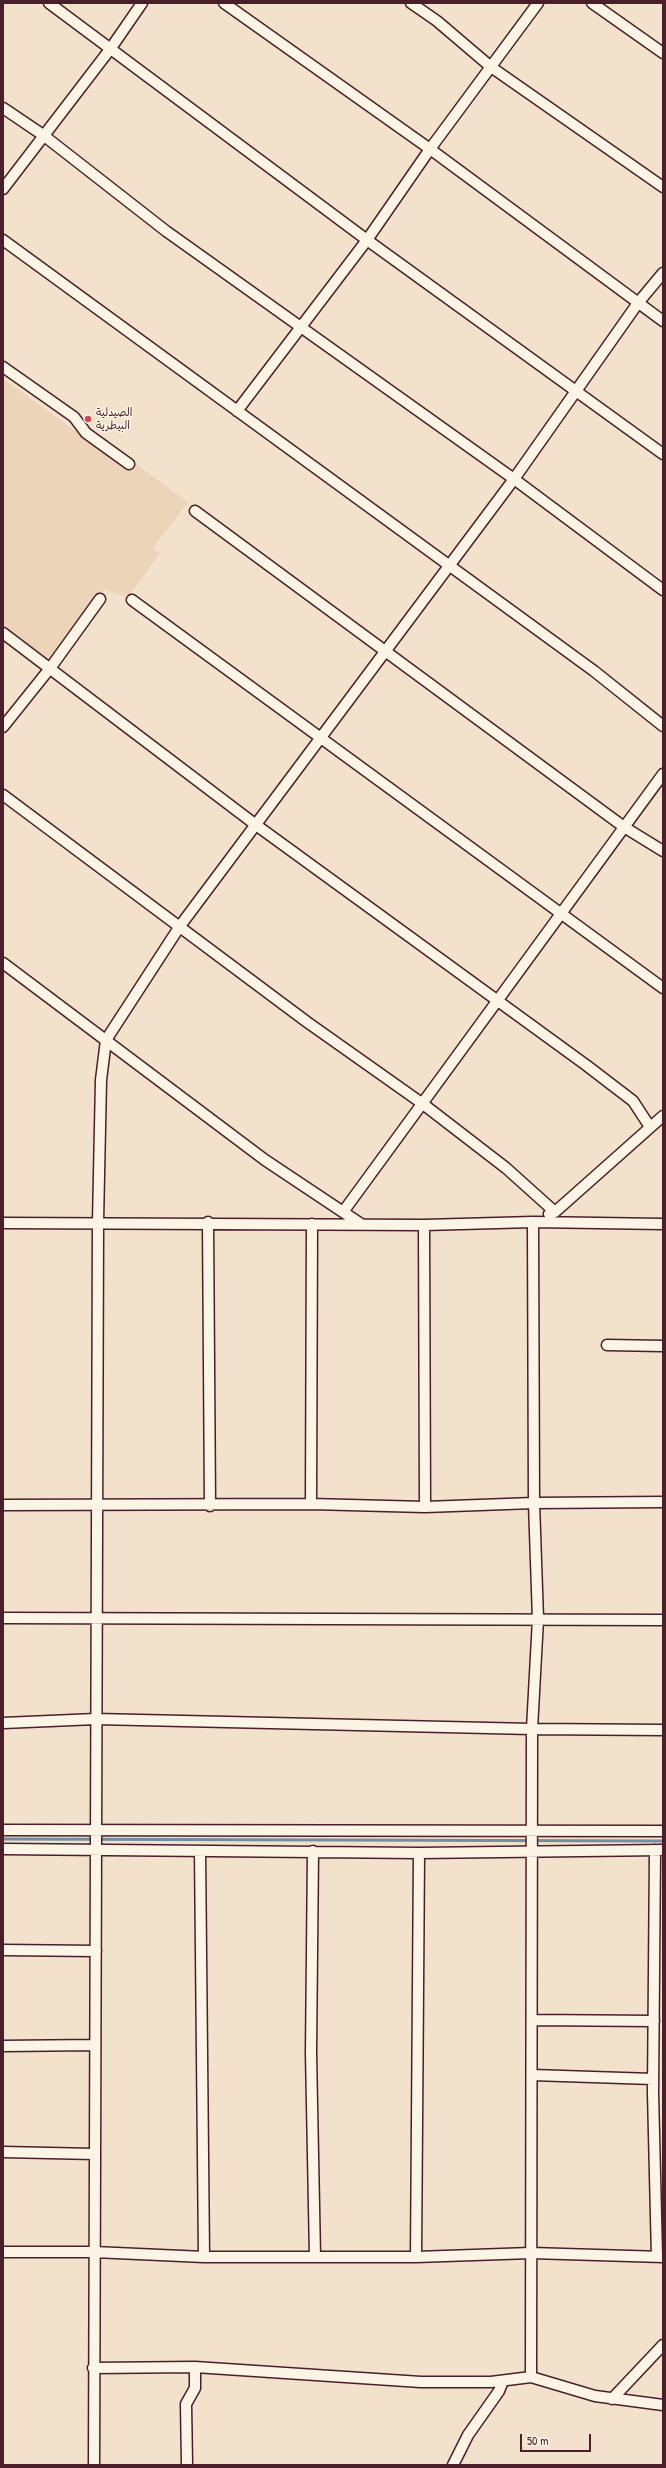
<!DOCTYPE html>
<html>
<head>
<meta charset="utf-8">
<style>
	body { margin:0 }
	#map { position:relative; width:666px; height:2468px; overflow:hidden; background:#f2e2cb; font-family:"Patrick Hand",sans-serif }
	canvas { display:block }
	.frame { position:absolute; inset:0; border:4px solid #4a1f2b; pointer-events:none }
	.scale { position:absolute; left:520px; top:2434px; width:71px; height:18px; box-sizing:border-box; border:2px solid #4a1f2b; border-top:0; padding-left:5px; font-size:12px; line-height:14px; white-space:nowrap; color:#4a1f2b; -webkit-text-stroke:3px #fcf5e5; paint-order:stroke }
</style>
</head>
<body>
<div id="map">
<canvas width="666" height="2468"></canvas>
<div class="frame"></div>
<div class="scale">50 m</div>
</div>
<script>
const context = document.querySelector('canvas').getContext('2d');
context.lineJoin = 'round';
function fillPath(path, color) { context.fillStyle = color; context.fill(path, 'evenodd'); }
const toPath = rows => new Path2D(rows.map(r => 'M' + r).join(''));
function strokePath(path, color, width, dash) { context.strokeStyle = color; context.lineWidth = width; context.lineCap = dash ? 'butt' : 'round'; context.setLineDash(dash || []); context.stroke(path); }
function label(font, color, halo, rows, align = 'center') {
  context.font = font + ' "Patrick Hand","Playpen Sans Arabic",sans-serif'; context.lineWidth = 3; context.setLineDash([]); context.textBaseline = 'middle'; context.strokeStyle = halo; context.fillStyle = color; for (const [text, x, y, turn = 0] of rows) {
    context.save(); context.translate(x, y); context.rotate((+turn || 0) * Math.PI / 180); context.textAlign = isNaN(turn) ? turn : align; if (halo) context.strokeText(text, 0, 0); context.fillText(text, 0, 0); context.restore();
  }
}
fillPath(toPath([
	[3,379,131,471,136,464,188,502,153,548,160,553,128,597,104,589,50,661,3,628]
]), '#ebd4b8');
strokePath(toPath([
	[3,1839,663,1841]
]), '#738da1', 3);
const minor = toPath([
	[49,3,367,240,663,454],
	[224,3,430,149,663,321],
	[411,3,437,21,491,67,663,187],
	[592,3,663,53],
	[3,108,43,135,166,231,514,479,663,590],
	[3,189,111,48,142,3],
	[3,240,594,671,663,726],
	[3,367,74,417,86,433,129,464],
	[237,411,367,240,430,149,538,3],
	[195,511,624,827,663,851],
	[132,600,663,988],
	[3,633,256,825,586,1065,633,1101,650,1127],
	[3,727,51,667,100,599],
	[3,795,307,1022,423,1104,506,1168,555,1212],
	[3,963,265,1160,361,1224],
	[343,1212,663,774],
	[549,1214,555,1212,663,1116],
	[208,1222,210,1506],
	[3,1223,424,1225,533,1222,663,1224],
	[424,1225,425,1507],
	[607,1345,663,1346],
	[311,1504,312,1224],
	[3,1505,311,1504,425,1507,534,1503,663,1502],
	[3,1618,663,1620],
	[3,1723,96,1719,532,1729,663,1730],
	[3,1830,663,1831],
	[3,1849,419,1853,663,1850],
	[655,1850,653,2093,657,2257],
	[200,1851,204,2257],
	[313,1851,311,2053,315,2257],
	[3,1950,96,1951],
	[532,2020,654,2021],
	[3,2046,95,2045],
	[532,2075,653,2079],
	[3,2152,95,2154],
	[3,2252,94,2252,204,2257,416,2257,531,2253,663,2257],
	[416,2257,419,1853],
	[93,2368,195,2367,421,2382,491,2382,531,2377,595,2396,663,2405],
	[531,2377,532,1729,538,1619,534,1503,533,1222],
	[612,2399,663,2345],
	[94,2465,98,1222,101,1080,106,1040,180,926,514,479,638,303,663,273],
	[187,2465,186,2404,195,2388,195,2367],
	[453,2465,468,2435,499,2391,503,2381]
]);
strokePath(minor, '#4a1f2b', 13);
strokePath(minor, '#fcf5e5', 10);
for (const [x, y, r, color] of [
	[88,419,4,"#d1495b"]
]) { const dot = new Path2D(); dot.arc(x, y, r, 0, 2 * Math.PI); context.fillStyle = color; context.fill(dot); strokePath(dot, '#fcf5e5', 1.5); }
label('11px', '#4a1f2b', '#fcf5e5', [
	["الصيدلية",96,413],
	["البيطرية",96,426]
], 'left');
</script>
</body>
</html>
